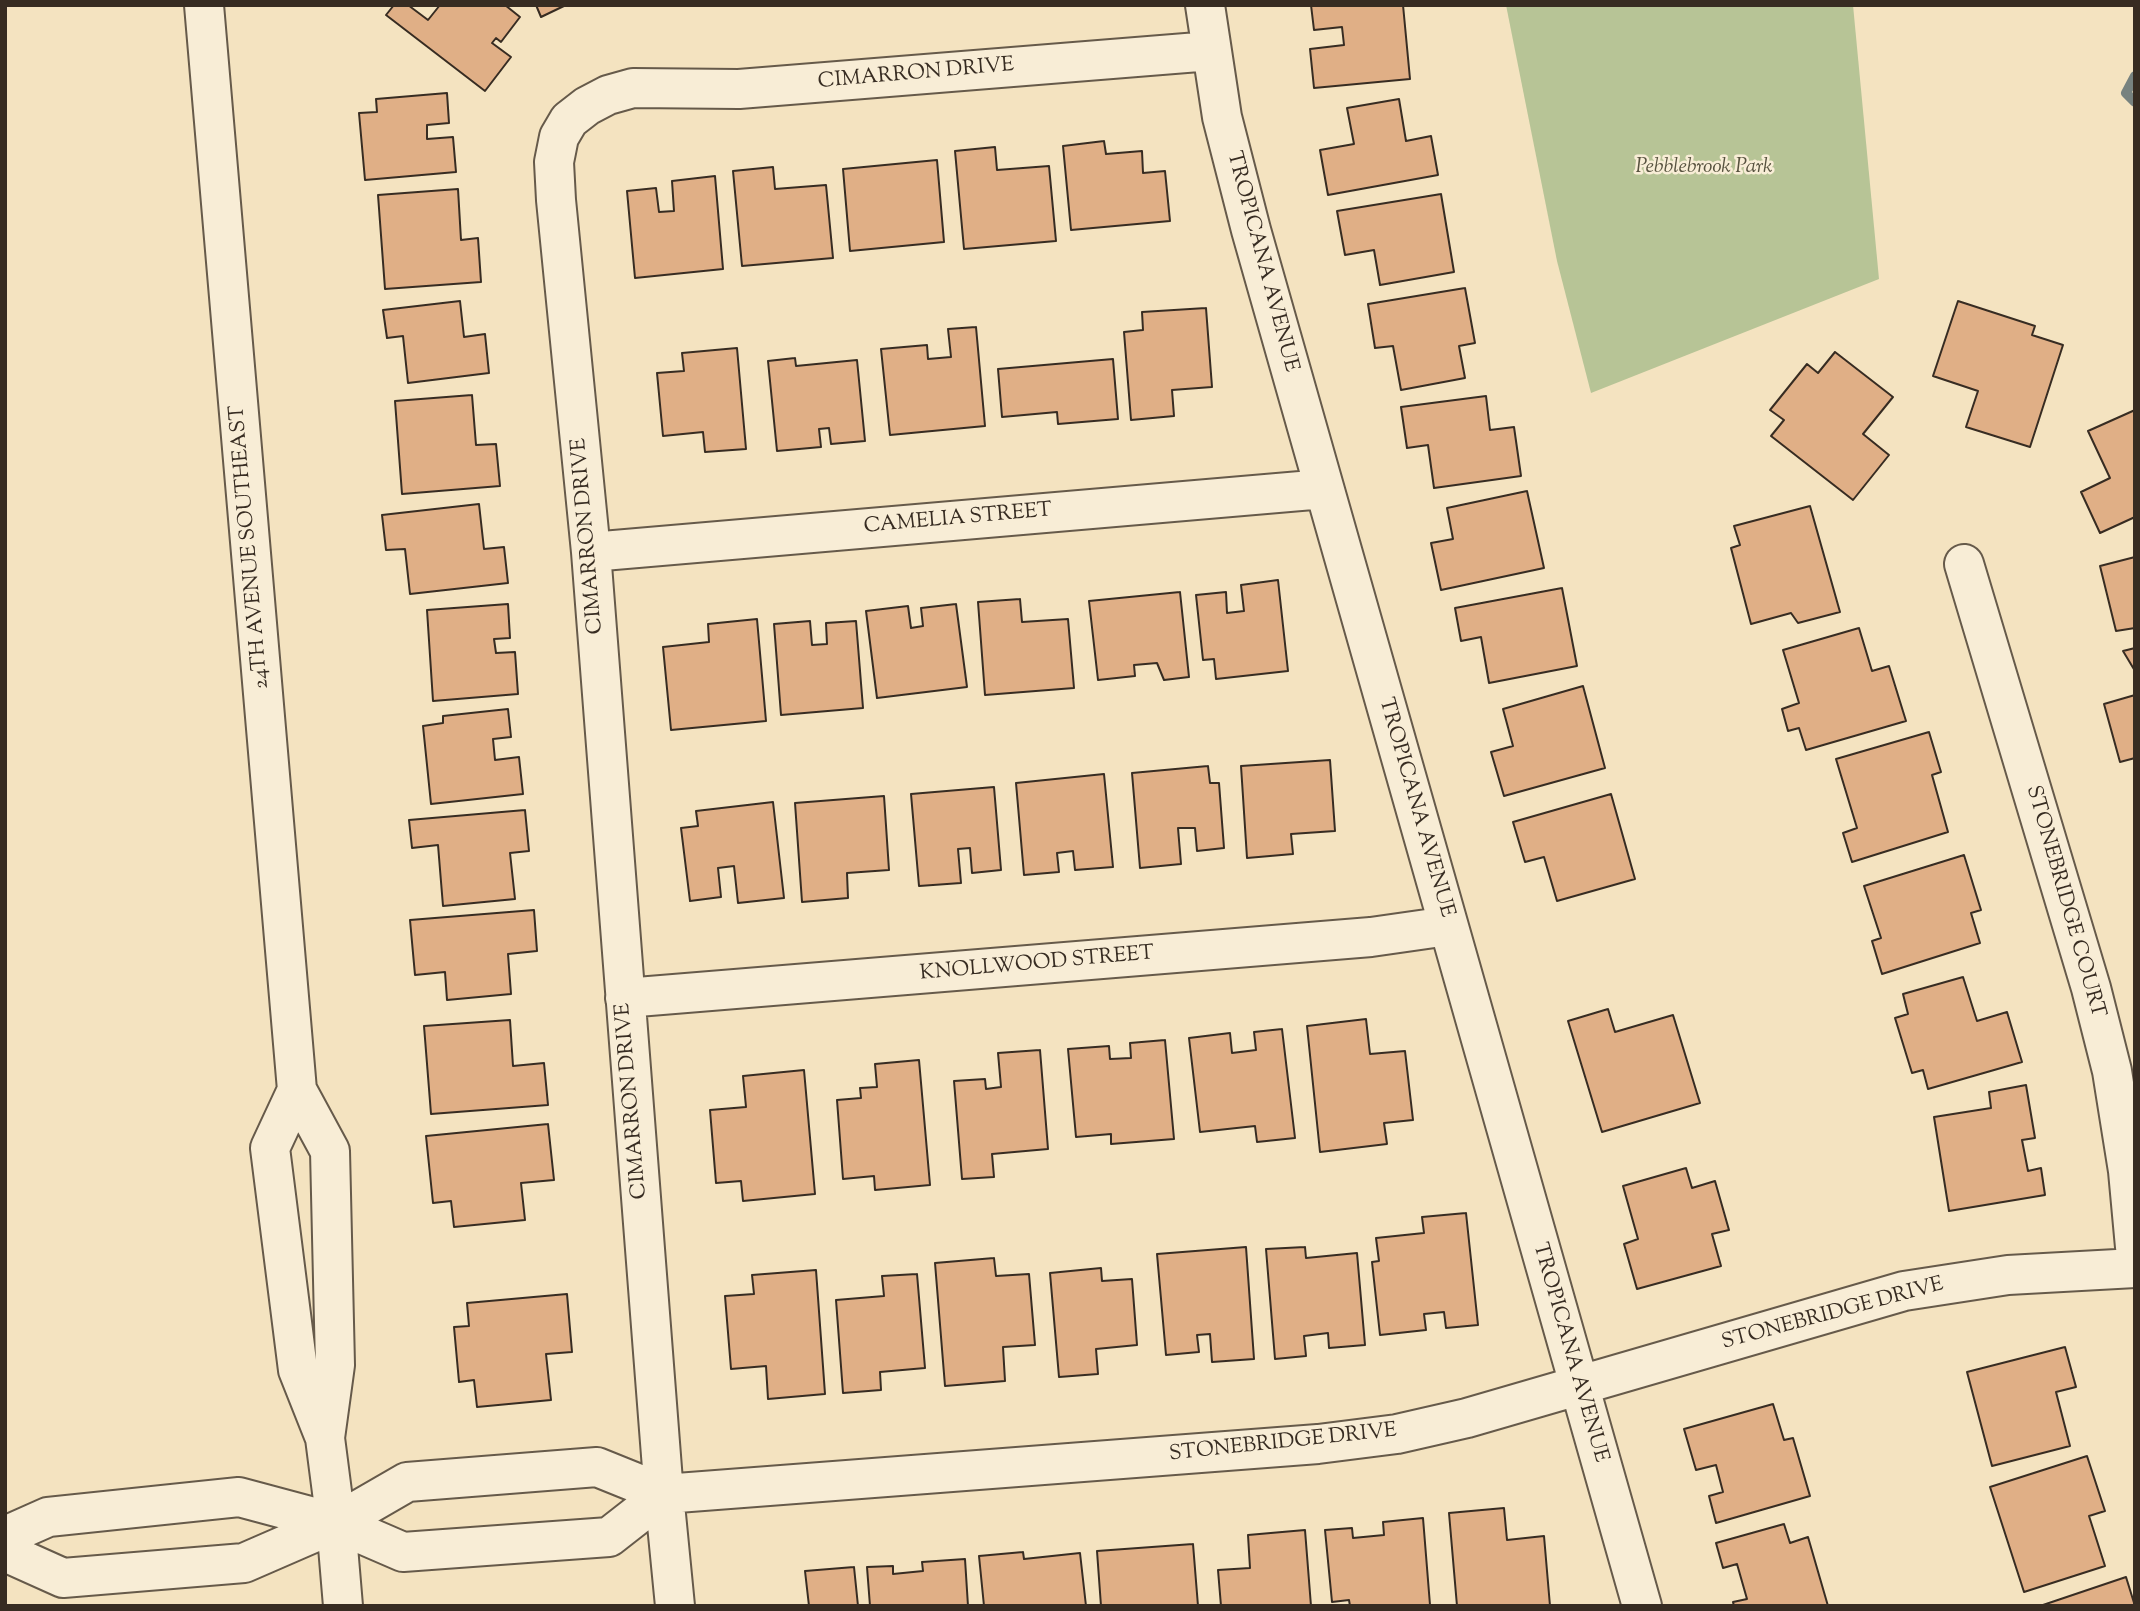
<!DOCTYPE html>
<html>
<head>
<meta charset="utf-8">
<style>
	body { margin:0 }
	#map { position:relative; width:2140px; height:1611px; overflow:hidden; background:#f4e3c0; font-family:"Sorts Mill Goudy",serif }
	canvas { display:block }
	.frame { position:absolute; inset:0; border:7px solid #372c22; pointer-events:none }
</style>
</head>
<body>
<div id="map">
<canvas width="2140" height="1611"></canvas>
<div class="frame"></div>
</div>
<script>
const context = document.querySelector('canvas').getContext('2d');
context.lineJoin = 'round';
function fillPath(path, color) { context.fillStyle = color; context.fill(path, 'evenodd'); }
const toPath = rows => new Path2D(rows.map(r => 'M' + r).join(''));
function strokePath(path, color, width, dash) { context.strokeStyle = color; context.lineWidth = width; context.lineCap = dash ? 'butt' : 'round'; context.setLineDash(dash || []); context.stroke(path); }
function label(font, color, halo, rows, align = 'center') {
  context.font = font + ' "Sorts Mill Goudy",serif'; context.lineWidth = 5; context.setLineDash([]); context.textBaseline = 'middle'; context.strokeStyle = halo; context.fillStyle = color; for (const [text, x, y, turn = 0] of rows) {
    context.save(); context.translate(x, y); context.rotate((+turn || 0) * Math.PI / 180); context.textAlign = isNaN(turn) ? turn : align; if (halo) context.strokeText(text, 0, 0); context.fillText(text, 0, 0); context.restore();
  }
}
fillPath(toPath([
	[1506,5,1853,5,1879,279,1591,393,1557,261]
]), '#b7c496');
strokePath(toPath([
	[2135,76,2126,93,2135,102]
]), '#77827f', 10);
const building = toPath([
	[394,5,408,5,428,20,440,5,505,5,520,17,501,42,496,38,492,43,511,57,485,91,386,15,394,5],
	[536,5,566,5,541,17,536,5],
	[1311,5,1403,5,1410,79,1314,88,1310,49,1344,45,1342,27,1314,30,1311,5],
	[447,93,449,123,427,125,427,139,453,137,456,172,365,180,359,113,377,112,376,99,447,93],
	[1399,99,1406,141,1431,136,1438,175,1328,195,1320,150,1354,144,1347,108,1399,99],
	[1104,141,1106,154,1142,151,1143,173,1165,171,1170,221,1071,230,1063,146,1104,141],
	[995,147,997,170,1049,166,1056,241,964,249,955,151,995,147],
	[937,160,944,242,850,251,843,169,937,160],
	[773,167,775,189,826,185,833,258,742,266,733,171,773,167],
	[715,176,723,269,635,278,627,191,656,188,659,212,674,211,672,181,715,176],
	[458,189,461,240,478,238,481,282,385,289,378,195,458,189],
	[1441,194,1454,272,1380,285,1374,250,1345,255,1337,211,1441,194],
	[1465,288,1475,343,1459,346,1465,378,1401,390,1393,346,1375,348,1368,304,1465,288],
	[460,301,464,337,485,334,489,373,408,383,403,336,387,338,383,310,460,301],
	[1958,301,2035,326,2032,335,2063,345,2030,447,1966,427,1978,391,1933,376,1958,301],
	[1206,308,1212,387,1172,390,1174,416,1131,420,1124,332,1143,330,1142,312,1206,308],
	[976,327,985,426,890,435,881,349,927,345,928,359,951,357,948,329,976,327],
	[737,348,746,449,705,452,703,432,663,436,657,373,684,371,682,353,737,348],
	[1835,352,1893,397,1863,434,1889,455,1853,500,1771,436,1784,420,1770,410,1807,364,1818,373,1835,352],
	[795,358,796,366,857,360,865,441,831,444,829,428,819,429,821,447,777,451,768,361,795,358],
	[1113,359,1118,419,1058,424,1057,412,1002,417,998,369,1113,359],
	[472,395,476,445,496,444,500,486,402,494,395,401,472,395],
	[1486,396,1490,430,1514,427,1521,476,1434,488,1428,445,1407,448,1401,407,1486,396],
	[2135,410,2135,517,2100,533,2081,492,2110,478,2088,431,2135,410],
	[1527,491,1544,568,1441,590,1431,543,1453,539,1447,508,1527,491],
	[479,504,484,549,504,547,508,583,410,594,405,549,386,550,382,515,479,504],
	[1810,506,1840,612,1798,623,1791,613,1751,624,1731,548,1740,545,1734,526,1810,506],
	[2135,557,2135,628,2116,631,2100,566,2135,557],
	[1278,580,1288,671,1216,679,1214,659,1203,660,1196,595,1226,592,1227,613,1244,611,1241,585,1278,580],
	[1562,588,1577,666,1489,683,1481,637,1461,641,1455,608,1562,588],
	[1180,592,1189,677,1164,680,1157,663,1134,665,1135,676,1098,680,1089,601,1180,592],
	[1020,599,1022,622,1068,619,1074,688,985,695,978,602,1020,599],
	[508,604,510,638,494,639,496,653,515,652,518,694,433,701,427,610,508,604],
	[956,604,967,687,877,698,866,611,908,606,911,628,923,626,921,608,956,604],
	[757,619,766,721,671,730,663,647,709,642,708,624,757,619],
	[810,621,812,645,827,644,826,623,856,621,863,708,781,715,774,624,810,621],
	[1859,628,1872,671,1889,666,1906,721,1806,750,1799,728,1788,731,1782,709,1799,703,1783,650,1859,628],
	[2135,648,2135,671,2123,651,2135,648],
	[1583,686,1605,768,1504,796,1491,752,1513,746,1503,709,1583,686],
	[2135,695,2135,758,2120,762,2104,704,2135,695],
	[508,709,511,737,493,739,495,760,519,757,523,794,431,804,423,726,443,723,443,716,508,709],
	[1929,732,1941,772,1932,775,1948,832,1852,862,1843,833,1857,828,1836,759,1929,732],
	[1330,760,1335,831,1291,834,1293,854,1247,858,1241,766,1330,760],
	[1208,766,1210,783,1219,783,1224,848,1197,851,1195,828,1178,828,1181,864,1140,868,1132,773,1208,766],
	[1104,774,1113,867,1075,870,1073,851,1057,853,1059,872,1024,875,1016,783,1104,774],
	[994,787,1001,870,972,873,970,848,958,849,961,883,919,886,911,794,994,787],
	[1611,794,1635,879,1557,901,1544,857,1525,862,1513,822,1611,794],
	[884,796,889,870,847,873,848,898,802,902,795,803,884,796],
	[773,802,784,898,738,903,734,866,718,868,721,897,690,901,681,828,698,826,696,811,773,802],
	[525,810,529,851,510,853,515,899,443,906,438,845,412,848,409,820,525,810],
	[1964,855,1981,910,1971,913,1980,943,1882,974,1872,941,1881,938,1864,886,1964,855],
	[534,910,537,951,508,954,511,994,447,1000,445,972,415,975,410,920,534,910],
	[1963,977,1977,1021,2007,1012,2022,1062,1928,1089,1923,1070,1912,1073,1895,1018,1908,1014,1903,994,1963,977],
	[1608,1009,1615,1032,1673,1015,1700,1103,1602,1132,1568,1021,1608,1009],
	[1366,1019,1370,1054,1405,1051,1413,1120,1384,1123,1387,1144,1320,1152,1307,1026,1366,1019],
	[510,1020,513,1066,544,1063,548,1105,431,1114,424,1026,510,1020],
	[1282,1029,1295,1138,1257,1142,1255,1126,1200,1132,1189,1038,1230,1033,1232,1053,1256,1050,1254,1032,1282,1029],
	[1165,1040,1174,1139,1111,1144,1111,1134,1076,1137,1068,1049,1109,1046,1110,1059,1131,1058,1130,1043,1165,1040],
	[1040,1050,1048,1149,992,1154,994,1177,962,1179,954,1081,985,1079,986,1089,1001,1087,998,1053,1040,1050],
	[919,1060,930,1185,875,1190,874,1176,843,1179,837,1100,861,1098,860,1088,877,1087,875,1064,919,1060],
	[804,1070,815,1194,743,1201,741,1181,716,1183,710,1110,746,1107,743,1076,804,1070],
	[2026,1085,2035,1138,2022,1140,2028,1171,2041,1168,2045,1195,1949,1211,1934,1117,1991,1108,1989,1092,2026,1085],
	[548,1124,554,1180,521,1183,525,1220,454,1227,451,1201,433,1203,426,1136,548,1124],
	[1686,1168,1692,1188,1715,1181,1729,1230,1712,1234,1721,1266,1637,1289,1624,1244,1638,1239,1623,1186,1686,1168],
	[1466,1213,1478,1325,1446,1328,1444,1312,1424,1314,1426,1330,1380,1335,1372,1262,1379,1261,1376,1238,1424,1233,1422,1217,1466,1213],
	[1246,1247,1254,1359,1212,1362,1210,1334,1197,1335,1199,1352,1166,1355,1157,1254,1246,1247],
	[1305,1247,1306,1258,1357,1253,1365,1345,1329,1348,1328,1333,1304,1336,1306,1356,1275,1359,1266,1249,1305,1247],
	[994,1258,996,1276,1029,1274,1035,1345,1003,1347,1005,1381,945,1386,935,1263,994,1258],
	[1101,1268,1102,1281,1132,1279,1137,1345,1096,1349,1098,1374,1059,1377,1050,1273,1101,1268],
	[816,1270,825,1394,768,1399,766,1366,731,1369,725,1296,754,1294,752,1275,816,1270],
	[917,1274,925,1368,880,1372,881,1390,843,1393,836,1300,884,1296,882,1276,917,1274],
	[567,1294,572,1352,546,1354,551,1400,477,1407,474,1380,459,1382,454,1327,469,1326,467,1303,567,1294],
	[2065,1347,2076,1387,2056,1392,2070,1446,1992,1466,1967,1372,2065,1347],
	[1773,1404,1784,1440,1793,1438,1810,1496,1716,1523,1709,1496,1723,1492,1716,1465,1696,1470,1684,1429,1773,1404],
	[2087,1456,2105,1511,2089,1516,2105,1566,2024,1592,1990,1487,2087,1456],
	[1504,1508,1507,1540,1544,1536,1550,1606,1457,1606,1449,1513,1504,1508],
	[1423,1518,1430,1605,1350,1606,1349,1600,1332,1602,1325,1530,1352,1528,1353,1538,1384,1535,1383,1522,1423,1518],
	[1784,1524,1790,1543,1808,1537,1828,1606,1734,1606,1733,1602,1747,1599,1737,1564,1723,1568,1716,1543,1784,1524],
	[1305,1530,1311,1606,1221,1606,1218,1570,1250,1568,1248,1535,1305,1530],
	[1193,1544,1198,1606,1101,1606,1097,1551,1193,1544],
	[1023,1552,1024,1559,1080,1553,1086,1606,984,1606,979,1556,1023,1552],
	[965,1559,968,1606,870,1606,867,1567,893,1566,893,1574,923,1571,922,1562,965,1559],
	[854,1567,858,1606,809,1606,805,1571,854,1567],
	[2126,1577,2135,1606,2040,1606,2126,1577]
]);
fillPath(building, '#e0af86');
strokePath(building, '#372c22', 2);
const minor = toPath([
	[204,5,297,1090,330,1151,335,1365,325,1438],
	[1205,5,1222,117,1251,230,1642,1606],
	[591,552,1324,489],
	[1964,564,2091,988,2112,1071,2128,1171,2135,1247],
	[625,998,1371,937,1448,926],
	[297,1090,270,1148,298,1370,325,1438,336,1523,343,1606],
	[5,1536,48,1517,239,1497,336,1523,403,1552,609,1537,664,1494],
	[5,1552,63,1578,244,1563,336,1523,407,1482,597,1467,664,1494,1318,1444,1397,1434,1467,1418,1904,1291,2008,1275,2135,1268],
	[675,1606,664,1494,591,552,556,200,554,162,559,137,569,120,587,106,608,95,633,88,739,89,1211,51]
]);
strokePath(minor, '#665a4a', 42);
strokePath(minor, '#f8edd6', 38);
label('21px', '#372c22', '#f8edd6', [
	["CIMARRON DRIVE",916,75,-5],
	["TROPICANA AVENUE",1261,262,75],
	["CAMELIA STREET",958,520,-5],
	["CIMARRON DRIVE",589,536,-95],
	["24TH AVENUE SOUTHEAST",251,547,-95],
	["TROPICANA AVENUE",1415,808,74],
	["STONEBRIDGE COURT",2064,902,74],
	["KNOLLWOOD STREET",1037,965,-5],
	["CIMARRON DRIVE",633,1101,-95],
	["STONEBRIDGE DRIVE",1833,1315,-15],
	["TROPICANA AVENUE",1569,1353,74],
	["STONEBRIDGE DRIVE",1283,1444,-6]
]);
label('italic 21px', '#57523f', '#f8edd6', [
	["Pebblebrook Park",1704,168]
]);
</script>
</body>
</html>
